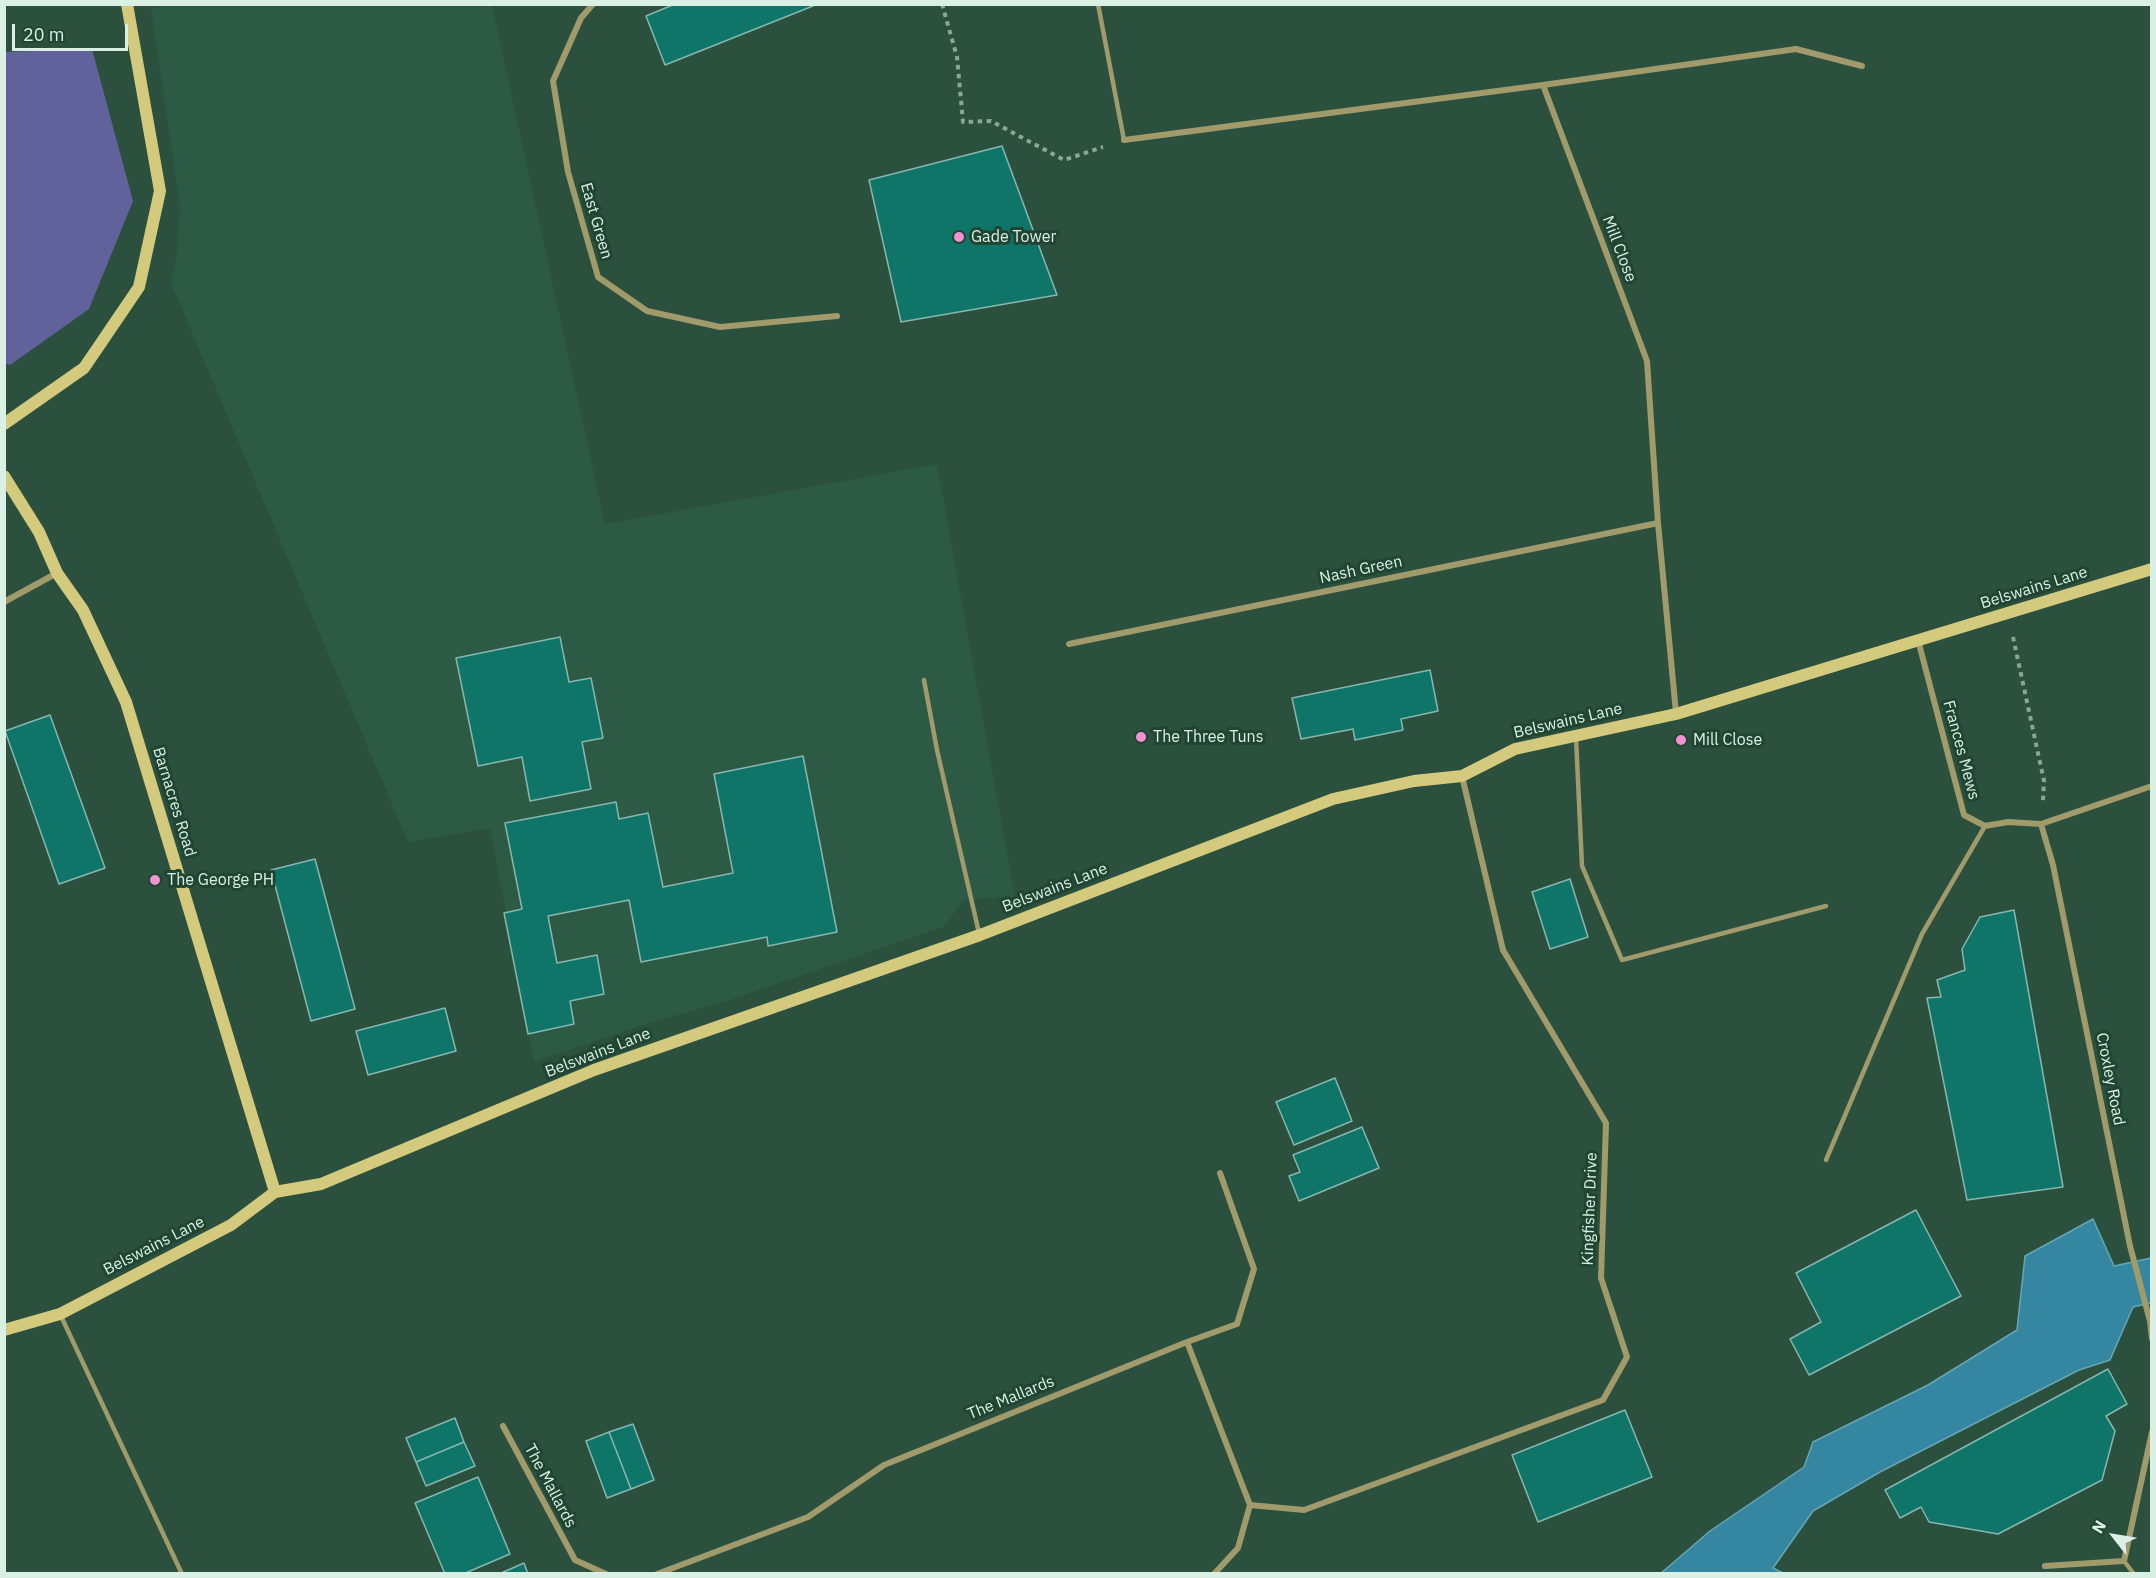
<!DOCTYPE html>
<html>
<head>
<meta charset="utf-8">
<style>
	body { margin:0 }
	#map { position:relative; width:2156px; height:1578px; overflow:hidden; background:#2b503e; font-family:"IBM Plex Sans",sans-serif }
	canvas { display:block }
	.frame { position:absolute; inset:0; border:6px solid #dbf0e5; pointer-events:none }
	.north { position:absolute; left:2084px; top:1506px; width:60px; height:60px; -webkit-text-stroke:4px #204533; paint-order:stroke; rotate:301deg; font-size:16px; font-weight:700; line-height:24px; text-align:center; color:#dbf0e5 }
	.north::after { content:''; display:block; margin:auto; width:21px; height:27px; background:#dbf0e5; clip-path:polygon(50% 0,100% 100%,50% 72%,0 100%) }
	.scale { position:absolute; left:12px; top:24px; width:116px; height:27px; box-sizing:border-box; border:3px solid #dbf0e5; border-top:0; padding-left:8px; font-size:18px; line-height:21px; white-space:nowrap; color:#dbf0e5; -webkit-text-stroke:4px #204533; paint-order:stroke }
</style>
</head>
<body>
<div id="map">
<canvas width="2156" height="1578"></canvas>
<div class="frame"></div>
<div class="north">N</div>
<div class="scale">20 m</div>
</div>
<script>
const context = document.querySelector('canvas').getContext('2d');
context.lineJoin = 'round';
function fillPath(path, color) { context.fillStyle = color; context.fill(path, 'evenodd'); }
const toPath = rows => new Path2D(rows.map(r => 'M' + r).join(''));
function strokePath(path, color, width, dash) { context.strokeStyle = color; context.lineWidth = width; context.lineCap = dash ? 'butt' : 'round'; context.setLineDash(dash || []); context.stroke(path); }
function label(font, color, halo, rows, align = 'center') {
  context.font = font + ' "IBM Plex Sans",sans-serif'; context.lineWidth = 6; context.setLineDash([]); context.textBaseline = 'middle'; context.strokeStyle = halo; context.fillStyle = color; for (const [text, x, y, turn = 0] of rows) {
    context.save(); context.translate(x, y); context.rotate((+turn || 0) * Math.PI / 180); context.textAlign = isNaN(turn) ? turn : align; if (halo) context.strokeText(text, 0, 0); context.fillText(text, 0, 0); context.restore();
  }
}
fillPath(toPath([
	[171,4,492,5,605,524,937,464,1015,897,964,899,945,926,727,1001,643,1025,534,1062,490,828,408,842,171,283,177,251,179,215,181,214,151,8]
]), '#2c5a44');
fillPath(toPath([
	[92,49,133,201,89,309,10,365,5,364,5,52]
]), '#61629c');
const water = toPath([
	[2093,1219,2114,1266,2151,1258,2151,1303,2133,1307,2110,1360,2079,1370,1880,1472,1813,1511,1773,1568,1783,1573,1660,1574,1710,1531,1804,1467,1813,1442,1928,1385,2017,1330,2025,1256,2093,1219]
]);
fillPath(water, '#3587a1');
strokePath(water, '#67a6b5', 1.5);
const building = toPath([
	[675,4,818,4,665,65,646,16,675,4],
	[1002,146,1057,295,901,322,869,180,1002,146],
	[560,637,569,682,591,678,603,738,582,742,591,789,530,801,522,757,478,766,456,658,560,637],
	[1430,670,1438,711,1401,719,1403,730,1355,740,1353,729,1301,739,1292,698,1430,670],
	[50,715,105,868,59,884,5,731,50,715],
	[803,756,837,932,768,946,767,937,641,962,629,900,548,916,557,963,597,955,604,994,570,1001,574,1024,528,1034,504,913,522,909,505,823,616,802,619,819,648,813,663,887,733,873,714,774,803,756],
	[315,859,355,1009,311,1021,271,870,315,859],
	[1570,879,1588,937,1550,949,1532,892,1570,879],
	[2014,910,2063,1187,1967,1200,1927,998,1941,997,1937,980,1965,970,1962,949,1980,917,2014,910],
	[445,1008,456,1051,368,1075,356,1031,445,1008],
	[1335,1078,1352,1121,1294,1145,1276,1102,1335,1078],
	[1362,1127,1379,1168,1299,1201,1289,1176,1300,1172,1293,1155,1362,1127],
	[1916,1210,1961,1296,1809,1375,1790,1339,1821,1322,1796,1273,1916,1210],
	[2108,1369,2127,1404,2106,1416,2115,1431,2102,1480,1998,1534,1929,1522,1921,1507,1900,1518,1885,1490,2108,1369],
	[1625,1410,1652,1477,1538,1522,1512,1455,1625,1410],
	[455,1418,464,1442,416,1462,406,1438,455,1418],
	[633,1424,654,1480,631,1489,609,1432,633,1424],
	[609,1432,631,1489,607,1498,586,1441,609,1432],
	[464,1442,475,1466,426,1486,416,1462,464,1442],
	[478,1477,510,1554,463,1574,445,1574,415,1503,478,1477],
	[524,1563,528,1574,499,1574,524,1563]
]);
fillPath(building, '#107569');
strokePath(building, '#87b7ae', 1.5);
strokePath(toPath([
	[942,4,957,57,963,122,991,121,1064,160,1103,147],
	[2013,637,2044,781,2043,801]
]), '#8aa698', 4, [4.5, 4.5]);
strokePath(toPath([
	[1098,4,1124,140],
	[924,680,937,750,979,933],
	[1576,738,1582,866,1622,960,1826,906],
	[1826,1160,1922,934,1985,826],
	[61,1316,182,1574],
	[2124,1561,2134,1574]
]), '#a19b6c', 4.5);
strokePath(toPath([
	[593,4,581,18,553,81,568,172,598,277,647,311,720,327,837,316],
	[1543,85,1647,361,1658,523,1676,713],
	[1124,140,1543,85,1796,49,1862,66],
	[4,602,57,573],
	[1918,640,1964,815,1985,826,2008,822,2041,824,2152,786],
	[1069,644,1658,523],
	[2041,824,2053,865,2130,1246,2150,1321,2152,1339],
	[1187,1342,1250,1505,1238,1548,1214,1574],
	[503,1426,575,1560,606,1574],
	[1250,1505,1304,1510,1603,1400,1627,1357,1601,1278,1606,1123,1503,950,1462,776],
	[2045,1566,2124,1561,2152,1432],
	[657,1574,808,1517,884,1465,1187,1342,1237,1324,1254,1269,1220,1173]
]), '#a19b6c', 6);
strokePath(toPath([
	[4,424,84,368,139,287,160,191,127,4],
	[4,476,39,532,57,573,83,610,126,702,275,1192],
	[4,1330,60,1314,231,1225,275,1192,321,1184,594,1070,980,935,1333,799,1414,781,1462,776,1515,749,1676,714,2152,569]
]), '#d4ca7d', 12);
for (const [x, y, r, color] of [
	[959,237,6,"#f591d2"],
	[1141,737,6,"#f591d2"],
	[1681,740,6,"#f591d2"],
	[155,880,6,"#f591d2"]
]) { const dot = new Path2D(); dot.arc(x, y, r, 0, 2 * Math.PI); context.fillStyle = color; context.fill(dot); strokePath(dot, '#204533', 2); }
label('16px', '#dbf0e5', '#204533', [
	["East Green",596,221,74],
	["Mill Close",1619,249,69],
	["Nash Green",1361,570,-12],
	["Belswains Lane",2034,588,-17],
	["Belswains Lane",1568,721,-13],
	["Frances Mews",1961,750,75],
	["Barnacres Road",174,802,73],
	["Belswains Lane",1055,888,-21],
	["Belswains Lane",598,1053,-21],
	["Croxley Road",2110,1079,79],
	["Kingfisher Drive",1590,1209,-88],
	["Belswains Lane",154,1246,-27],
	["The Mallards",1011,1398,-22],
	["The Mallards",550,1486,62]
]);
label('16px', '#dbf0e5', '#204533', [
	["Gade Tower",971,237],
	["The Three Tuns",1153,737],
	["Mill Close",1693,740],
	["The George PH",167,880]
], 'left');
</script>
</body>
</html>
